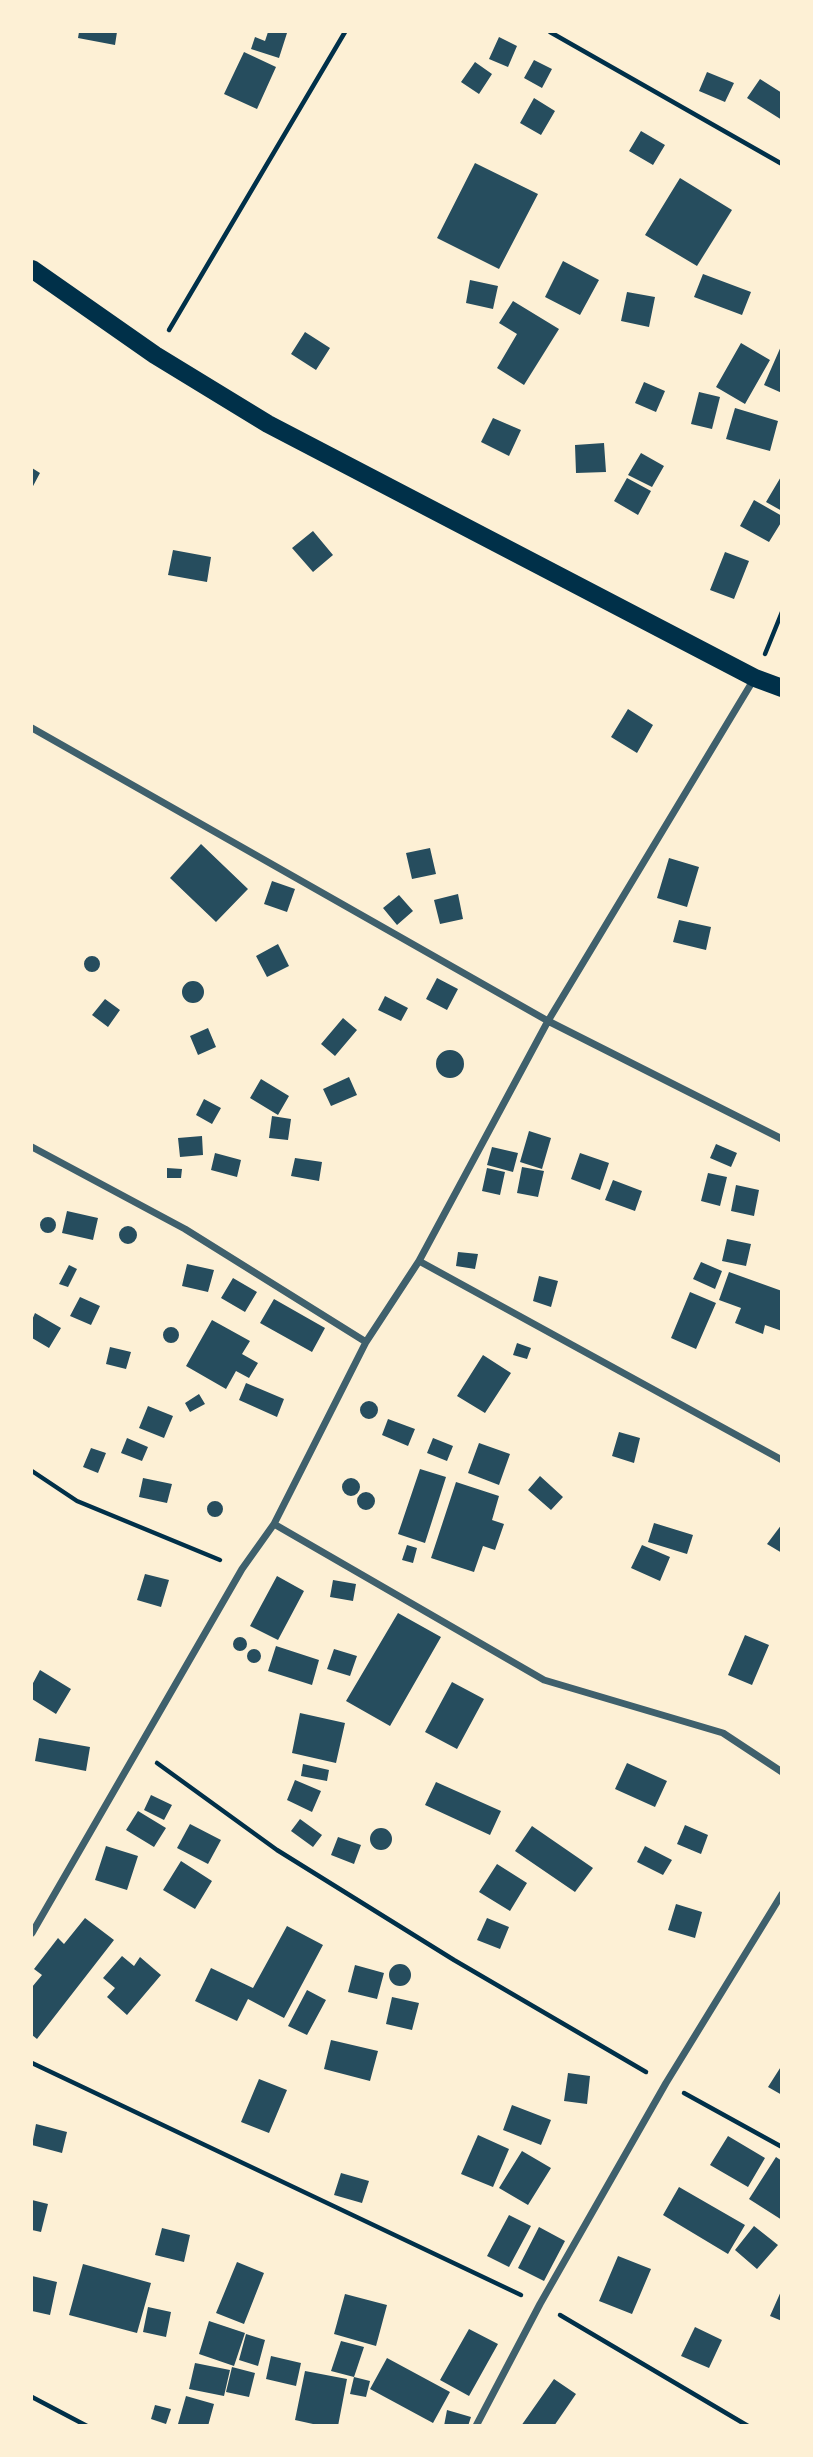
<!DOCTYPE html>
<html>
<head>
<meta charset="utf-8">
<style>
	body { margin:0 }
	#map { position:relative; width:813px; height:2457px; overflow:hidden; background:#fdf0d5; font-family:"Source Serif 4",serif }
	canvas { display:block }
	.frame { position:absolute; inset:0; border:33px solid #fdf0d5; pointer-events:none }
</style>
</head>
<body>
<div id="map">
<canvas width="813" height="2457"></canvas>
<div class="frame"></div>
</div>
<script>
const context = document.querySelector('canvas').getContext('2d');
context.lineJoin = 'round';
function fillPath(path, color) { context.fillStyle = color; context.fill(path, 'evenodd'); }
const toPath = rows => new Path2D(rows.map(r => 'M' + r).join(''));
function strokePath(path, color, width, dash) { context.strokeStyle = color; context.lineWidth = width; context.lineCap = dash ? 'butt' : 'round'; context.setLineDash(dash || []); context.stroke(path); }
fillPath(toPath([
	[79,32,117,32,115,45,78,38],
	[268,32,287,33,279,58,251,49,255,37,265,41],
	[499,37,517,46,508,67,489,59],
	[244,52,276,67,257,109,224,94],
	[534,60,552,69,542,88,524,78],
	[475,62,492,74,479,94,461,82],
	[707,72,734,83,725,102,699,91],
	[760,79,782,93,782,120,747,98],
	[534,98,555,111,541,135,520,123],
	[641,131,665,145,653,165,629,151],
	[475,163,538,194,499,269,437,238],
	[680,178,732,210,697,266,645,235],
	[563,261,599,280,580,315,545,297],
	[703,274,751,292,742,315,694,297],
	[470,280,498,286,493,309,466,303],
	[627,292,655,297,649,327,621,321],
	[513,301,559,329,524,385,497,368,517,334,499,323],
	[305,332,330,348,316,370,291,354],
	[741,343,770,360,745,404,716,387],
	[782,344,782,393,764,385],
	[644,382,665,391,656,412,635,403],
	[699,392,720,397,712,429,691,424],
	[735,408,778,421,770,451,726,439],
	[493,418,521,430,509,456,481,442],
	[604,443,606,472,576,473,575,445],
	[641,453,664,466,652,487,628,475],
	[32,468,40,473,32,488],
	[782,475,782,511,766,502],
	[627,478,651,491,638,515,614,501],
	[754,500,782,516,782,521,769,542,740,526],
	[313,531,333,555,313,572,292,548],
	[173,550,211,557,207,582,168,575],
	[725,552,749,561,734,599,710,590],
	[628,709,653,725,637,753,611,737],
	[201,844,248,889,216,922,170,878],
	[430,848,436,874,412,879,406,853],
	[669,858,699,867,687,907,657,898],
	[272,881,295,889,287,912,264,904],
	[458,894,463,919,440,924,434,900],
	[399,895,413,911,397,925,383,908],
	[679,920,711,927,706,950,673,942],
	[278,944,289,966,267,977,256,956],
	'84 964a8 8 0 1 1 16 0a8 8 0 1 1-16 0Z',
	[437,978,458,989,447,1010,426,999],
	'182 992a11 11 0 1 1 22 0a11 11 0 1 1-22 0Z',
	[385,996,408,1008,401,1021,378,1010],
	[105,999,120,1010,108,1027,92,1015],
	[343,1018,357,1030,335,1056,321,1044],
	[208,1028,216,1047,198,1055,190,1036],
	'436 1064a14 14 0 1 1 28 0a14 14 0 1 1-28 0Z',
	[349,1077,357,1095,331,1106,323,1089],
	[261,1079,289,1096,278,1115,250,1098],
	[204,1099,221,1108,212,1124,196,1115],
	[272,1116,291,1119,288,1140,269,1138],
	[529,1131,551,1138,542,1169,520,1162],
	[202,1136,203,1155,180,1157,178,1138],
	[716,1144,737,1153,731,1167,710,1158],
	[492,1147,518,1153,513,1172,487,1165],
	[215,1153,241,1160,237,1177,211,1170],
	[580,1153,609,1163,600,1190,571,1179],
	[295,1158,322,1162,319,1181,291,1176],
	[522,1167,544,1171,538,1197,517,1193],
	[167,1168,182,1169,181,1178,167,1178],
	[487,1168,505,1172,500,1195,482,1191],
	[708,1173,727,1177,720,1206,701,1201],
	[613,1180,642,1191,635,1211,605,1200],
	[736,1185,759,1190,754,1216,731,1211],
	[67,1211,98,1218,93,1240,62,1233],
	'40 1225a8 8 0 1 1 16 0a8 8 0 1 1-16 0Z',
	'119 1235a9 9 0 1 1 18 0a9 9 0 1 1-18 0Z',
	[727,1239,751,1244,746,1266,722,1261],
	[458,1252,478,1254,475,1269,456,1266],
	[701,1262,722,1271,715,1289,693,1279],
	[187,1264,214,1270,208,1292,182,1286],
	[69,1265,77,1269,68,1287,59,1284],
	[729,1272,782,1291,782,1331,765,1325,763,1334,735,1323,741,1308,719,1300],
	[539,1276,558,1281,551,1307,533,1301],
	[233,1278,257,1292,245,1312,221,1298],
	[690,1292,716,1303,696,1349,671,1338],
	[80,1297,100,1306,91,1325,70,1316],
	[274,1299,325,1328,312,1352,260,1323],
	[35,1313,61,1328,49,1348,32,1338,32,1320],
	[212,1320,250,1341,242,1354,258,1363,249,1378,236,1371,226,1389,186,1366],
	'163 1335a8 8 0 1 1 16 0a8 8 0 1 1-16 0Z',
	[517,1343,531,1348,527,1359,513,1355],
	[110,1347,131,1352,126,1369,106,1364],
	[483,1355,511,1373,485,1413,457,1396],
	[246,1383,284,1399,277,1417,239,1400],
	[199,1394,205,1404,190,1412,185,1403],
	'360 1410a9 9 0 1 1 18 0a9 9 0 1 1-18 0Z',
	[148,1406,173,1416,164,1438,139,1428],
	[388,1419,415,1429,408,1446,382,1435],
	[619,1432,640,1438,634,1463,612,1456],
	[127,1438,148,1447,142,1461,121,1453],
	[433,1438,453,1446,447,1461,427,1453],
	[479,1443,510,1454,499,1485,468,1473],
	[91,1448,106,1453,98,1473,83,1467],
	[420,1469,446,1477,425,1543,398,1534],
	[540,1476,563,1497,551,1510,528,1490],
	'342 1487a9 9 0 1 1 18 0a9 9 0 1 1-18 0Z',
	[143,1478,172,1484,167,1503,139,1497],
	[456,1482,499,1496,492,1520,504,1524,495,1550,483,1546,474,1572,431,1558],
	'357 1501a9 9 0 1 1 18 0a9 9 0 1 1-18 0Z',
	'207 1509a8 8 0 1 1 16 0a8 8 0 1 1-16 0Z',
	[654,1523,693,1535,687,1554,648,1542],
	[782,1524,782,1553,767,1544],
	[407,1545,417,1548,413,1563,402,1560],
	[642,1545,670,1557,660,1581,631,1568],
	[145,1574,169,1580,161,1607,137,1600],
	[277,1576,304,1591,278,1640,250,1626],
	[333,1580,356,1584,353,1601,330,1597],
	[398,1613,441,1637,390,1726,346,1701],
	[745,1635,769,1645,752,1685,728,1675],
	'233 1644a7 7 0 1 1 14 0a7 7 0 1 1-14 0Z',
	[276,1646,319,1660,312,1685,268,1671],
	[334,1649,357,1656,350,1676,327,1669],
	'247 1656a7 7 0 1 1 14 0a7 7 0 1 1-14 0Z',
	[40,1670,71,1689,56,1714,32,1699,32,1685],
	[452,1682,484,1699,457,1749,425,1732],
	[300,1713,345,1723,336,1763,292,1753],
	[39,1738,90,1747,86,1771,35,1761],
	[627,1763,667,1781,655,1807,615,1789],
	[303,1764,329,1770,327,1781,301,1776],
	[295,1780,321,1791,312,1812,287,1800],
	[436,1782,501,1811,490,1835,425,1805],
	[151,1795,172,1805,164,1820,144,1810],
	[138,1811,166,1828,154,1847,126,1830],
	[300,1819,322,1835,313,1847,291,1831],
	[190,1824,221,1840,208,1864,177,1848],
	[685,1825,708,1835,701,1854,677,1844],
	[532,1826,593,1868,575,1892,515,1851],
	'370 1839a11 11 0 1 1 22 0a11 11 0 1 1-22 0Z',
	[338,1837,361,1845,354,1864,331,1855],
	[106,1846,138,1856,127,1890,95,1880],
	[645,1846,672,1860,663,1875,637,1862],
	[181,1861,212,1881,195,1909,163,1890],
	[497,1864,527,1883,510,1911,479,1892],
	[676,1904,702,1912,695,1938,668,1930],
	[85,1918,114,1940,37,2039,32,2035,32,1987,42,1975,34,1969,58,1938,64,1944],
	[487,1918,509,1927,500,1949,477,1940],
	[287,1926,323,1945,284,2018,248,1999,237,2021,195,2001,211,1968,253,1988],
	[122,1956,134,1966,140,1957,161,1975,127,2015,107,1997,115,1988,103,1978],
	'389 1975a11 11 0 1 1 22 0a11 11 0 1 1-22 0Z',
	[355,1965,384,1973,377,1999,348,1992],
	[307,1990,326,2000,307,2035,288,2026],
	[392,1997,419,2003,412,2030,386,2024],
	[331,2040,378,2051,370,2081,324,2069],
	[782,2065,782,2095,768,2087],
	[568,2073,590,2076,587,2104,564,2101],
	[259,2079,287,2090,269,2133,241,2122],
	[512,2105,551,2120,541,2145,503,2130],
	[36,2124,67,2132,62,2153,32,2145],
	[478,2135,509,2149,493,2187,461,2174],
	[728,2136,765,2158,748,2187,710,2165],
	[522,2151,551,2168,528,2205,499,2188],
	[776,2157,782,2161,782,2220,749,2199],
	[341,2173,369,2181,362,2203,334,2195],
	[679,2187,745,2225,728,2254,663,2215],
	[32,2200,48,2204,41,2232,32,2230],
	[509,2215,531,2226,509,2267,487,2256],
	[754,2226,778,2245,757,2269,735,2250],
	[539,2227,565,2241,544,2281,518,2268],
	[162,2228,190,2235,184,2262,155,2255],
	[618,2256,651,2269,632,2314,599,2301],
	[237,2262,264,2273,244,2324,216,2313],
	[83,2264,151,2283,137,2333,69,2315],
	[32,2276,57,2282,50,2315,32,2311],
	[782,2289,782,2321,770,2316],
	[345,2294,387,2305,376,2346,334,2334],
	[148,2307,171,2312,166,2337,143,2332],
	[209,2321,245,2333,234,2366,199,2354],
	[695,2327,722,2340,709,2368,681,2356],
	[469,2329,498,2344,469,2396,440,2380],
	[246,2334,265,2340,258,2366,239,2360],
	[341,2341,364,2347,354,2377,331,2371],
	[271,2356,301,2363,296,2386,266,2379],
	[387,2358,450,2392,433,2423,370,2389],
	[195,2363,230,2370,224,2396,189,2389],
	[232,2367,255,2373,249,2397,226,2392],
	[305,2371,347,2379,338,2426,322,2426,295,2420],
	[354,2377,370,2381,366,2397,350,2394],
	[554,2379,576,2394,554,2426,521,2426],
	[186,2396,214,2404,208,2426,178,2424],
	[155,2405,171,2409,166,2424,151,2419],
	[447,2410,471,2417,468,2426,444,2426]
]), '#264d5e');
strokePath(toPath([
	[550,32,782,164],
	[169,330,345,32],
	[765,654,782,612],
	[32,1471,77,1501,220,1560],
	[157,1763,277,1850,454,1960,646,2072],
	[32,2063,521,2295],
	[684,2093,782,2147],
	[560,2315,748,2426],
	[32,2397,87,2426]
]), '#003049', 4.5);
strokePath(toPath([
	[32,728,548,1021,782,1139],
	[32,1147,185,1229,366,1342],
	[419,1261,782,1460],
	[274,1524,544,1680,723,1733,782,1772],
	[32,1933,242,1569,274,1524,366,1342,419,1261,548,1021,754,679],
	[476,2426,540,2304,666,2083,782,1894]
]), '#3f606c', 7);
strokePath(toPath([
	[32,269,155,355,268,424,755,678,782,688]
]), '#003049', 18);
</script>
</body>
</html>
